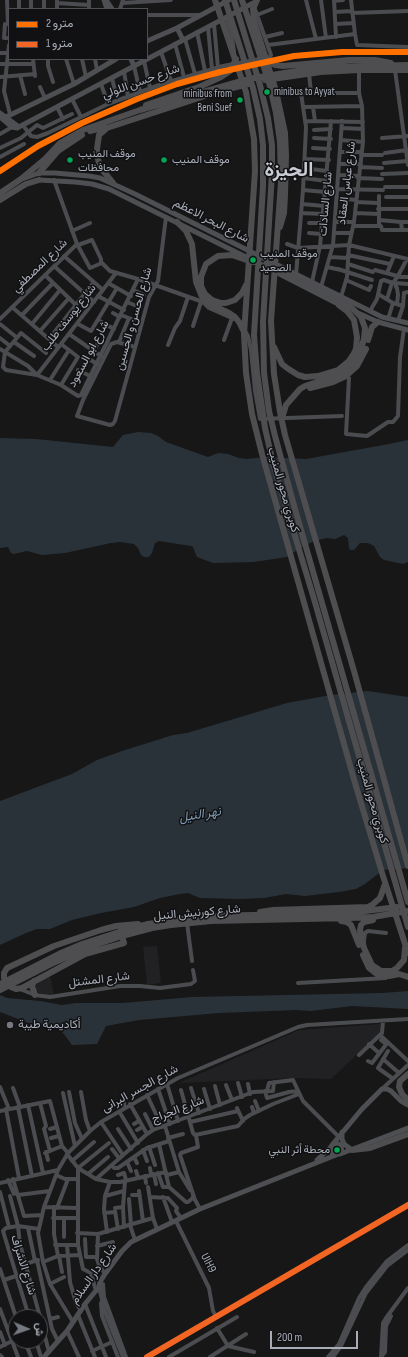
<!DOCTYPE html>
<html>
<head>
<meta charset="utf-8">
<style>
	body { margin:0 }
	#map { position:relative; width:408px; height:1357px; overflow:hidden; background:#171717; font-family:"Sofia Sans Condensed",Vazirmatn,sans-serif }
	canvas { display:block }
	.legend { position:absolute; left:8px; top:8px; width:140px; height:52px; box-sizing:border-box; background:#111113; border:1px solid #4d4f55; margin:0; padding:5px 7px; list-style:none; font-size:12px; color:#a8adb8 }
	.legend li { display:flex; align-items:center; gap:8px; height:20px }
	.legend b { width:20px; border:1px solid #4d4f55 }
	.north { position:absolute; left:8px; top:1309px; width:40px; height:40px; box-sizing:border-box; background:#111113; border:1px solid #4d4f55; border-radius:50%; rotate:92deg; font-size:11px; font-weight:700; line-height:16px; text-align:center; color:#a8adb8 }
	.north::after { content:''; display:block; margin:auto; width:14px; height:18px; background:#757880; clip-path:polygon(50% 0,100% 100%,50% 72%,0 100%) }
	.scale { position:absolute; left:270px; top:1331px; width:88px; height:18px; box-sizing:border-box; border:2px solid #a8adb8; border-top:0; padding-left:5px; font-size:12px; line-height:14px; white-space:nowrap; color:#a8adb8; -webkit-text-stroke:3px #111113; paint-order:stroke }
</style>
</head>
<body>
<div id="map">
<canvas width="408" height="1357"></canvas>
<ul class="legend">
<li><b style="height:5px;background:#ff7000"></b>مترو 2</li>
<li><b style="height:5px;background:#f26522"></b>مترو 1</li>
</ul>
<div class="north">ش</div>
<div class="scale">200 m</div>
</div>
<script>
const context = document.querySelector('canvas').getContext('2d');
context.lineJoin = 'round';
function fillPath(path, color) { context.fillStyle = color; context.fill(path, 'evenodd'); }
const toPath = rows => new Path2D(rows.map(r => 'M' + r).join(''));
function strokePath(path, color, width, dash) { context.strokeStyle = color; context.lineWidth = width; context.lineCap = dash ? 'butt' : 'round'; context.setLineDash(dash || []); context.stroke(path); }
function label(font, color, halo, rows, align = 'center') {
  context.font = font + ' "Sofia Sans Condensed",Vazirmatn,sans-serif'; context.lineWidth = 3; context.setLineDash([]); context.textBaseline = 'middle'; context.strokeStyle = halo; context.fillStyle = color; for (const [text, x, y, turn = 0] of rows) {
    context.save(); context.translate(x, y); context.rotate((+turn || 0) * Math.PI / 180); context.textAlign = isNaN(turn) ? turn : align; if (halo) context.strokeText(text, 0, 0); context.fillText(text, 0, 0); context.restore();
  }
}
fillPath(toPath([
	[157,946,161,983,147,985,143,947],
	[50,975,54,995,44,995,36,991,35,988,37,981],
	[380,1024,381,1032,331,1079,294,1078,179,1083,299,1030]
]), '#212123');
fillPath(toPath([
	[138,432,151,433,158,436,166,442,208,457,218,453,228,454,239,458,246,459,266,457,306,459,389,444,408,440,408,562,403,564,384,560,380,557,374,546,368,543,360,543,354,550,351,550,349,549,348,538,344,535,335,539,327,538,314,541,297,550,287,557,254,562,213,563,197,557,193,547,191,546,159,541,155,543,152,553,149,557,144,557,141,555,138,548,134,544,120,542,111,543,65,553,42,555,27,551,14,554,11,553,8,547,0,548,0,438,36,439,113,447,123,435],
	[368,691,408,697,408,868,383,870,365,884,356,889,339,892,305,896,286,894,264,898,240,899,200,898,188,893,180,894,160,898,134,907,101,913,72,920,50,929,37,929,26,933,0,945,0,801,72,774,97,760,122,751,173,735,187,733,287,703,331,695],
	[408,991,408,1009,352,1006,311,1011,296,1010,219,1013,139,1020,106,1026,97,1044,73,1045,72,1045,64,1034,58,1029,34,1025,0,1012,0,995,7,998,40,1001,62,1005,76,1003,123,1003,192,997,383,993]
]), '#2a3239');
strokePath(toPath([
	[7,0,8,24],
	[19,0,19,9],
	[89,0,89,9],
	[306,0,316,39],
	[321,0,326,38],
	[334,0,336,37],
	[351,0,355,34,357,45,408,47],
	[334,1,343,0],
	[57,3,89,5],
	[122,3,171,0],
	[31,9,31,0],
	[44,9,44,0],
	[57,9,57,0],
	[120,9,123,0],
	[335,12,352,11],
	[352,13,408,11],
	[147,15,201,15],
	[257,15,272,9],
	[226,17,232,36,234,52],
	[5,24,4,38,7,38],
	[214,24,218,68],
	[336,24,353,23],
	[208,27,212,69],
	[197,32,205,71],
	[265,37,282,33],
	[185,39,195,74],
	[175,44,184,77],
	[9,45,4,91,10,114],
	[268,45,355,34],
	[161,52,171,81],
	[0,53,9,53],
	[33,59,35,76],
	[48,59,48,66,53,82],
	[66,59,74,84],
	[82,59,86,77],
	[95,59,97,70],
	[144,61,150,88],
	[0,64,32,64],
	[134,66,140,92],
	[395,70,408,165],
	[124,71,128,97],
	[309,73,311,93],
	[20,75,25,94],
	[0,77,35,74],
	[112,78,116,95],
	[101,84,108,104],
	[40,87,45,98],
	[290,93,359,93],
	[72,99,81,117],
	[57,107,63,119],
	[305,107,362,106],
	[313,107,315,121],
	[305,121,363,122],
	[25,128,31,136,37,137,48,133,108,104,162,84,223,66,270,57,271,55,255,9],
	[342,128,363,129],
	[314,130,331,129],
	[0,134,12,127],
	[314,138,331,139],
	[382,138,408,136],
	[341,140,363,142],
	[0,148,21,138,37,125,43,128,72,114],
	[313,148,330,149],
	[340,152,361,152],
	[385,153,407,150],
	[361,155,382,155],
	[0,157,24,144],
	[305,159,329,160],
	[384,163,407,161],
	[339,164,361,164],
	[360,167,382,168],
	[311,169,327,171],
	[382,174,408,173],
	[338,175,359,176],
	[304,178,326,181],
	[358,178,382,179],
	[54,180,77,244,90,268,102,263,110,271,138,279,203,302,209,308,234,319],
	[385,187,408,187],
	[337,189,383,190],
	[303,190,337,193],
	[379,196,379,226],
	[386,197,408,197],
	[337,198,356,200],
	[356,202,378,203],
	[302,204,324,206],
	[378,209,408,209],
	[301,213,323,214],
	[355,213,379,214],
	[379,220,401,222,402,230],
	[335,222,354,222],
	[401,222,408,222],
	[309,223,322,223],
	[354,226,379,226],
	[379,226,381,226,382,230,408,230],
	[72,231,90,223],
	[309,233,321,234],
	[334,233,351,233],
	[287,244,298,248,349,245,408,259],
	[78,245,92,240,101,259,101,263],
	[348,255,390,264],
	[64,256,103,290],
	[330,257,348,258],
	[348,264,373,272],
	[54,266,94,302],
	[327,267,341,270],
	[338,269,372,280],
	[375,270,401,277,408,277],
	[387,273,394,256],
	[45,275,76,305],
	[296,275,303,190,306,127,301,93],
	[346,280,369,290,371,286],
	[312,282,320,246,331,121],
	[108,283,131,296],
	[395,283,408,284],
	[396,283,396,287,397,288,398,295,397,304],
	[321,287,333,245,342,121],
	[133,290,144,295],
	[378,294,393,303,403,306],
	[98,296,124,310],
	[341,297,347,277,349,245,354,222,363,142,362,106,359,93,359,70],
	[387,299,392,283],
	[127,302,139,307],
	[12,307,58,347],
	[370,311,377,299,381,281,384,280,393,283,398,276,407,259],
	[113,313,120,317],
	[22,315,53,283],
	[121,315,134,320],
	[0,319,77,244],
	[388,319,393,303],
	[98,320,114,329],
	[398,321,403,306,404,293,408,292],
	[0,324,15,336],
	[32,324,60,290],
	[78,324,91,331,117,288],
	[193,326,201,302],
	[244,329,248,336,251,350,255,391,260,419,342,416],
	[40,331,69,298],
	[69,334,101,356],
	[0,338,10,346],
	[49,339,94,282],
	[224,340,232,318],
	[14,342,34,356],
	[119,342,129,318],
	[168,345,175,328,180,321,188,297],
	[135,347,117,342,111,344,83,400,77,416,110,425,113,424,115,421,149,297,158,281,166,217],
	[0,349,28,366,37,375],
	[94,351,98,343],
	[46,353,21,333,5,352,3,367,6,370,37,375,61,385,78,396,81,395,138,279],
	[86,357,97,364],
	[78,370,90,376],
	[37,375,116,273],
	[349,378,346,434,367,436,388,422,393,422,398,416,400,357,404,329],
	[50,380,69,350],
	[61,385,78,357,61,344],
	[187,923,192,961],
	[364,941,365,933,368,931,386,933],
	[298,983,386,978],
	[20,989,35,995,50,997,120,986,140,986,160,988,191,984,195,981,193,970],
	[380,1035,408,1061],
	[381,1040,386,1044],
	[369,1044,379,1053],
	[388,1051,378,1068,392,1078],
	[359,1055,382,1033,383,1021],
	[383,1059,399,1073],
	[368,1061,372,1063,388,1042],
	[238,1083,242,1097],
	[167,1084,178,1121],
	[248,1084,250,1094],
	[226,1085,232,1100],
	[215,1086,220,1105],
	[0,1087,9,1109],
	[13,1088,20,1107],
	[191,1088,199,1113],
	[158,1089,170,1124],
	[204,1089,210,1109],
	[382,1089,408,1065],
	[181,1090,193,1133,195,1135,238,1126,244,1119,250,1115,273,1104,299,1094],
	[265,1091,267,1098,289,1092,298,1091],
	[267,1091,269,1083,293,1080,303,1101,338,1136],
	[69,1092,75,1123,82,1139],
	[81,1092,86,1120,90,1131],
	[63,1093,75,1146],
	[147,1095,162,1127],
	[124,1101,124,1108],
	[255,1101,259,1111],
	[40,1103,46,1126,44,1129,50,1151],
	[130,1104,147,1134],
	[28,1105,43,1173],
	[18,1107,32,1176],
	[252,1107,254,1113],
	[237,1108,243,1121],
	[6,1109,19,1178],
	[0,1111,50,1101,62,1146,68,1153],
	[119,1111,138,1143],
	[145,1114,153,1130],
	[101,1122,123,1155],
	[190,1122,238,1111],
	[134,1124,139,1121],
	[165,1126,179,1172,190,1190],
	[50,1129,57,1127],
	[118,1129,131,1149],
	[137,1130,142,1127],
	[51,1138,59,1136],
	[168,1138,183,1134],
	[159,1144,169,1187,186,1202,188,1202,194,1197,180,1155,181,1153,198,1147,196,1135],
	[149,1147,155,1165],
	[112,1149,119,1158],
	[143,1150,147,1161],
	[46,1152,48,1160],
	[45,1153,62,1146],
	[67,1154,78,1168,96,1179,110,1182,120,1182,166,1172],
	[134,1157,137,1163],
	[72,1161,94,1142],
	[127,1162,131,1171],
	[112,1165,114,1168,118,1168,147,1148,169,1141],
	[150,1168,151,1174],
	[136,1171,138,1177],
	[158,1173,163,1187,169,1187],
	[88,1174,108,1157],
	[154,1174,156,1184],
	[56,1175,65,1179,78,1179],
	[118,1175,124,1173,126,1180],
	[167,1175,179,1172],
	[145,1176,146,1183],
	[13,1179,24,1216,42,1215],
	[96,1179,147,1134,153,1130,253,1092,273,1091,274,1082],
	[8,1180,14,1194],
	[0,1183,58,1170],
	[148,1187,153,1218,157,1229],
	[139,1191,143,1221],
	[0,1192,9,1227],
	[18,1195,50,1191],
	[132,1195,139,1195],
	[10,1196,18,1226],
	[105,1196,124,1191],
	[193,1196,200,1209],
	[150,1197,168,1198,177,1208,176,1211,181,1218],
	[163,1197,172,1222],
	[129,1199,131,1225],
	[44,1207,77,1208],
	[54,1207,54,1234,58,1256],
	[57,1208,68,1179],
	[115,1208,123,1207],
	[115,1211,118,1229],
	[104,1213,115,1212],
	[53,1218,77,1218],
	[176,1221,209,1288,213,1311,216,1316],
	[130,1225,135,1240],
	[18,1226,20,1244,40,1317],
	[124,1227,123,1207,125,1181],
	[28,1228,35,1261],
	[107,1232,104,1209,105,1196,110,1182],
	[77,1233,98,1234,153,1218],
	[98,1234,97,1259,99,1265,105,1274],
	[64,1237,64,1218],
	[85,1239,86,1257,97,1257],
	[55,1245,78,1245],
	[67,1245,70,1282,76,1303,81,1311],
	[97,1246,113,1242],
	[59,1256,62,1272],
	[37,1260,52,1329,58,1341],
	[43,1262,58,1256,80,1255],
	[25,1264,38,1260],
	[0,1269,16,1317],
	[4,1280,16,1276],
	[50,1284,64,1277],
	[103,1284,104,1297,126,1357],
	[99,1287,105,1312,123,1357],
	[96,1291,91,1273,83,1269,78,1245,78,1168,109,1143],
	[101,1303,102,1316,118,1357],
	[85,1304,106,1357],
	[0,1309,18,1357],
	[78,1315,95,1357],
	[29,1317,3,1231,6,1228,18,1226,39,1229],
	[40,1317,49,1352],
	[50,1319,58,1317],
	[73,1322,50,1284,43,1262,38,1233,44,1207,58,1170,68,1153,90,1131,101,1122,178,1078,298,1027,307,1025,408,1019],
	[217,1328,228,1346,254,1352],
	[67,1331,79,1357],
	[0,1332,5,1345],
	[25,1341,31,1357],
	[36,1341,41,1357],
	[0,1347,12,1341],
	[92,1351,112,1342],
	[0,1355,2,1357],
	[169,1357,237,1317],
	[210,1357,246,1334],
	[328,1357,339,1344,359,1298,366,1287,387,1261,408,1245],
	[333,1357,341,1346,366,1293,387,1266,408,1250],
	[381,1357,383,1323,386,1318,408,1288],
	[381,1357,385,1352,386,1326,391,1316]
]), '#4b4c50', 4);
strokePath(toPath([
	[104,0,107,9],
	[106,0,112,9],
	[177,28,183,40],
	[147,41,177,28,229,0],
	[131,59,134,66],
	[0,113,19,127],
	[0,117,12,127,17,128,257,1],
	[6,117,74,84,116,59],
	[22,179,39,173,55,173,89,176,100,178,135,194,382,317,408,323],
	[39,180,75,182,92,184,109,189,256,262,342,306],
	[358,313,378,322,408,330],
	[342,1132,342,1139,344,1144,352,1150],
	'330.5 1149a5.5 5.5 0 1 1 11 0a5.5 5.5 0 1 1-11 0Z',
	[332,1145,362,1109,382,1089,387,1089,391,1091,401,1101,408,1105],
	[340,1154,408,1128],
	[317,1160,331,1147],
	[44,1357,67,1331,85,1304,99,1287,100,1282,105,1274,122,1251,131,1242,200,1209,336,1155]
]), '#4d4f52', 5);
strokePath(toPath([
	[215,0,246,92,254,139,255,171,244,334,246,373,252,414,262,454,355,783,383,876,408,953],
	[225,0,253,88,260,119,263,145,263,186,254,335,257,373,265,428,273,463,314,599,408,927],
	[234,0,260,85,268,118,272,145,272,173,263,322,264,373,269,411,275,436,295,509,408,902],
	[242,0,270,86,276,113,280,142,281,182,271,321,274,374,280,412,285,435,354,671,408,866],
	[257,0,253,9,254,21,276,91,285,133,286,156,285,195,284,213,280,227],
	[267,60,275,65,283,66,349,60,375,60,391,63],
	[254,78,321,67,408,65],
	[265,80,321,72,359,70,408,70],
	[146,105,199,87,221,77,230,71,236,59],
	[106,129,99,135,97,149,97,155,100,167,113,183],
	[90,131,98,129,107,128,217,92,248,84],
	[39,173,58,151,82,135],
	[0,193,21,179,45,159,60,143,83,130,140,110,245,80],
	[0,200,26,184,39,180],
	[177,222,186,231,192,244,196,282,202,297,212,305,229,313,235,317,239,322,244,332],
	[272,266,350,306,361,317,365,328,364,339,360,352,350,367,335,376,305,386,300,389,286,405,282,418],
	[246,285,242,293,235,300,226,303,221,303,212,300,205,294,201,286,201,277,206,264,218,256,232,255,252,262,256,262],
	[368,340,372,327,378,322],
	[274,347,282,364,287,368,298,375,305,377,318,376,338,370,349,361,353,355,356,349,357,337,354,320,347,311,339,305],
	[310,388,333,382,346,376,357,366,366,349],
	[260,912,273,910,368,907,372,905,380,898,385,884],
	[373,920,364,922,361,925,360,930,364,948,372,965,381,971,392,971,397,968,404,960,405,948],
	[341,921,347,922,351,925,359,945],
	[122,936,124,943,85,954,22,988,16,989,11,987,4,978,4,973,7,968,54,946,101,930,116,926,138,924],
	[363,955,369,968,378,975,389,976,399,974,408,977],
	[34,981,32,986,35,995],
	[0,984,61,953,82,944,119,932,148,924,205,916,350,913,397,907],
	[0,990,51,964,89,947,122,936,152,928,171,925,211,921,350,918,373,917,408,911],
	[408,1074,400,1081,399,1087,402,1094,408,1100],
	[352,1150,370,1148,408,1134]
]), '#4e4e51', 6);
strokePath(toPath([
	[0,171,38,146,82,123,137,99,177,84,220,72,294,56,342,52,408,52]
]), '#ff7000', 6);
strokePath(toPath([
	[147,1357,408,1205]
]), '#f26522', 6);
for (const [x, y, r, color] of [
	[267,92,3.5,"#00a651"],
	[240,100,3.5,"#00a651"],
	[70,160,3.5,"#00a651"],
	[164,160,3.5,"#00a651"],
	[253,260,3.5,"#00a651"],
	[10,1025,4,"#757880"],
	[337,1150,3.5,"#00a651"]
]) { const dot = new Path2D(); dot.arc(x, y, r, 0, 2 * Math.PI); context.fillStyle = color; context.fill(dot); strokePath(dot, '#111113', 1.5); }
label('11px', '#a8adb8', '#111113', [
	["minibus to Ayyat",274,92],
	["minibus from",232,94,"right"],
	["Beni Suef",232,108,"right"],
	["موقف المنيب",78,154],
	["محافظات",78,168],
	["موقف المنيب",172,160],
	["موقف المنيب",260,254],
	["الصعيد",260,268],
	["محطة أثر النبي",330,1150,"right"]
], 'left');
label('12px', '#a8adb8', '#111113', [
	["شارع حسن اللولي",141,82,-20],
	["شارع عباس العقاد",347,183,-83],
	["شارع السادات",326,204,-85],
	["شارع البحر الاعظم",211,221,27],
	["شارع المصطفي",40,266,-44],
	["شارع يوسف طلب",69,318,-52],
	["شارع الحسن و الحسين",134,319,-74],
	["شارع ابو السعود",89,354,-62],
	["كوبري محور المنيب",283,490,74],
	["كوبري محور المنيب",372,801,74],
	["شارع كورنيش النيل",197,913,-5],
	["شارع المشتل",99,980,-7],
	["شارع الجسر البرانى",140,1089,-29],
	["شارع الجراج",178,1110,-21],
	["UIH9",208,1263,63],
	["شارع الاشراف",23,1265,73],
	["شارع دار السلام",94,1274,-55]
]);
label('12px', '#a8adb8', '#111113', [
	["أكاديمية طيبة",18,1025]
], 'left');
label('italic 13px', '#7f9bb3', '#111113', [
	["نهر النيل",200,815,-9]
]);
label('bold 20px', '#c9ccd4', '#111113', [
	["الجيزة",289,171]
]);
</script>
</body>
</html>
